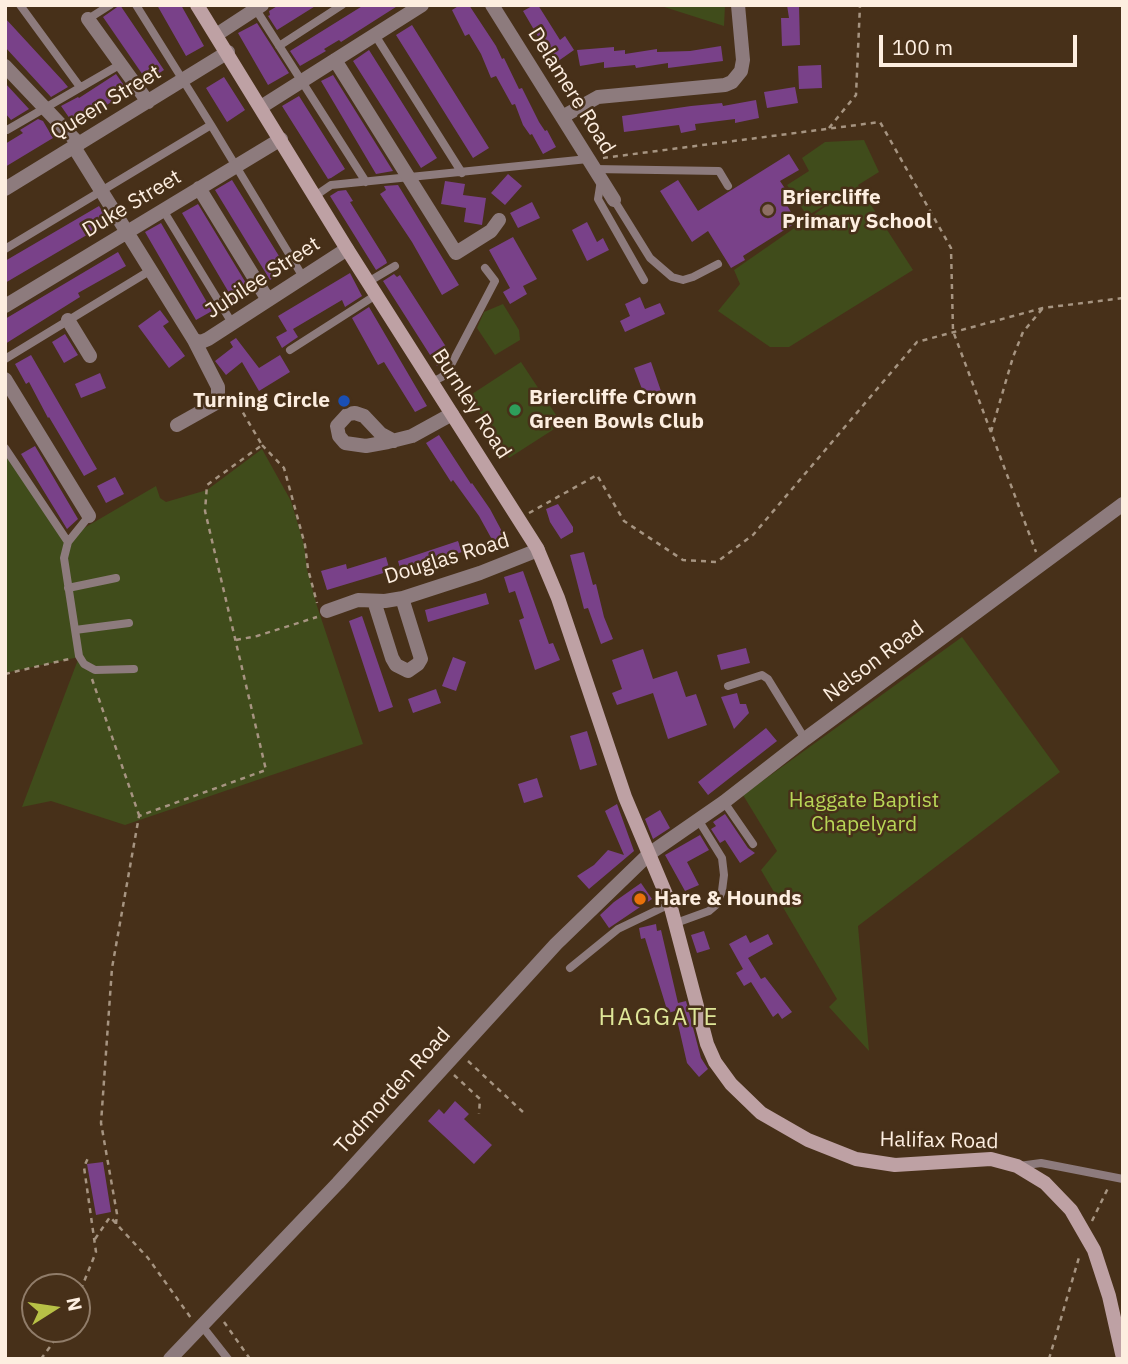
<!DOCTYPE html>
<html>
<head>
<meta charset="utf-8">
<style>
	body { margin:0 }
	#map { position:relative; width:1128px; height:1364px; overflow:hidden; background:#473019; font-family:"IBM Plex Sans",sans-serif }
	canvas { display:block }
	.frame { position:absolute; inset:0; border:7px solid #fdeee0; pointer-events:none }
	.north { position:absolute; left:21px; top:1273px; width:70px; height:70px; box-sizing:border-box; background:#473019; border:2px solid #907c69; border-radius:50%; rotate:78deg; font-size:19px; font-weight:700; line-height:28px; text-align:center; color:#fdeee0 }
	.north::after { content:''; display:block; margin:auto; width:24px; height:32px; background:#b8c146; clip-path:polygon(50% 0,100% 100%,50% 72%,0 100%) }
	.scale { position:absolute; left:879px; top:35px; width:198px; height:32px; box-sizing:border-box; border:4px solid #fdeee0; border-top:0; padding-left:9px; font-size:21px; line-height:24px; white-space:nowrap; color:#fdeee0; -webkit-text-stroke:5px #473019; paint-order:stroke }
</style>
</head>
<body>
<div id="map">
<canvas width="1128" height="1364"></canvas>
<div class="frame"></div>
<div class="north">N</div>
<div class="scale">100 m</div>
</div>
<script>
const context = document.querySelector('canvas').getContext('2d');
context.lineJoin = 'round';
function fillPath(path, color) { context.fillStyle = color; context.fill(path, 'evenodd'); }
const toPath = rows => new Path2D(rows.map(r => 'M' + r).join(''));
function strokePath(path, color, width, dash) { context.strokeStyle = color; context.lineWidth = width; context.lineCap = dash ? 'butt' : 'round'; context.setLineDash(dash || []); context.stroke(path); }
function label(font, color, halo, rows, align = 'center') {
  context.font = font + ' "IBM Plex Sans",sans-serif'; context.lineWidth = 5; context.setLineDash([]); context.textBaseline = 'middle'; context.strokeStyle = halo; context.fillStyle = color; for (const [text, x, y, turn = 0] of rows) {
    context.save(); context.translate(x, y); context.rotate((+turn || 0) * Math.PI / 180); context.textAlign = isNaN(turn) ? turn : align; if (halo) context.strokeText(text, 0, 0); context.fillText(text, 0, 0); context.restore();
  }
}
fillPath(toPath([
	[658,5,725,5,724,26],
	[864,140,879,172,858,185,913,270,789,347,770,347,718,311,740,284,734,270,842,195,807,216,787,185,809,171,802,158,825,142],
	[503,304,519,330,520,340,495,355,477,328,484,312],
	[521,362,562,424,509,458,469,396],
	[262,449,291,501,304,545,307,569,317,606,363,744,125,825,51,801,22,807,79,657,5,673,5,452,67,538,156,486,160,498,166,502,207,490],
	[962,637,1060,772,858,926,869,1051,829,1007,837,999,761,870,777,851,743,795]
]), '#404c1b');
fillPath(toPath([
	[120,5,164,70,147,81,103,17],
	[157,5,181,5,204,46,186,56],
	[279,5,317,5,277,30,268,16,270,15,269,11],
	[364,5,399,5,341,42,339,40,324,49,326,51,300,66,290,51],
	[460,5,469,5,496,46,502,59,504,58,519,89,522,88,539,122,545,131,547,130,556,147,543,154,532,134,530,135,523,125,515,104,512,105,496,76,491,78,481,54,469,34,465,36,452,10],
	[534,5,538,5,560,40,565,36,574,50,554,64,523,11],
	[787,5,799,5,800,45,782,46,781,18,789,18],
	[5,18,63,81,68,87,51,97,5,47],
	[257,23,289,73,268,85,238,33],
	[412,25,489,148,473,158,396,35],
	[721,46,723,61,668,68,668,63,636,68,635,65,604,68,604,62,580,66,577,50,614,47,614,51,625,50,625,54,657,49,657,52,690,51],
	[369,50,437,158,421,168,353,61],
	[821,65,822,88,799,89,798,66],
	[116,74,128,91,75,126,61,106,78,97,79,98],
	[333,75,393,171,376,174,321,81],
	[224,77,245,110,227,122,206,88],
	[5,83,29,109,11,120,5,113],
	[795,87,798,103,767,108,764,92],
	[299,96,345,169,331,178,328,179,282,106],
	[756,100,759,118,735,123,735,119,695,124,696,130,681,133,679,125,624,132,622,116,691,106,722,103,723,106],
	[38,119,43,121,53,138,5,167,5,144,23,133,20,130],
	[789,154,799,170,780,181,788,193,782,197,797,222,743,256,745,260,731,268,708,231,692,242,660,191,678,180,698,211],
	[508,174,522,186,505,205,491,193],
	[232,180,287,269,270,280,215,190],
	[445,181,465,184,463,195,486,198,482,225,464,222,466,208,441,204],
	[398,185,459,285,442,295,412,242,380,194,386,190,384,186],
	[346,190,353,201,350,202,386,260,387,263,376,270,330,196,338,191],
	[532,202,540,218,518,228,510,213],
	[198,204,252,293,235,303,182,213],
	[99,206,109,222,5,283,5,261],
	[587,222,597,242,603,238,609,250,587,261,572,230],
	[161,223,212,311,196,320,145,232],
	[513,237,537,279,523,286,527,294,510,304,503,292,510,288,489,250],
	[118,252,126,266,78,293,80,297,5,344,5,319],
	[350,273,362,296,345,307,342,300,293,329,298,337,282,348,276,337,287,331,278,316],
	[394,274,397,277,400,275,450,353,447,359,437,366,383,281],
	[640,297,645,309,660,303,665,314,625,332,620,321,630,316,625,304],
	[369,307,427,406,415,412,384,362,378,365,352,318],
	[160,310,169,322,163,326,185,356,169,368,138,326],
	[65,334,78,355,64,363,52,342],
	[236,338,259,368,280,355,290,372,259,391,242,362,226,375,215,361,233,347,230,342],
	[31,355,97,469,84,476,49,417,48,418,29,382,26,384,15,364],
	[651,362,661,391,645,397,634,368],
	[100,373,106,388,81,398,75,384],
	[439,435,471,484,472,483,490,509,506,539,495,545,479,516,453,480,451,482,426,443],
	[35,446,78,519,67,529,21,454],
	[115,477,124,494,106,503,97,486],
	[558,504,573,527,573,532,561,539,550,522,546,509],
	[458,541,462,552,401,572,398,561],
	[584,552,593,585,596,584,604,617,613,639,601,644,588,608,584,609,570,555],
	[386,557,390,571,327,590,321,571,346,564,347,569],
	[523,571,549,644,553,643,560,660,535,670,519,620,524,618,515,591,509,593,504,577],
	[486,593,489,604,428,622,425,610],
	[362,616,393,707,379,712,349,621],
	[746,648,750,663,721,670,717,655],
	[643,649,653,679,677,671,686,697,696,694,707,725,668,739,653,693,617,705,612,693,622,689,612,660],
	[453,657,466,662,456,691,442,686],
	[436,689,441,703,413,713,408,699],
	[737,693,740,704,746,704,749,713,734,729,721,697],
	[766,728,777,741,708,795,698,782],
	[587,731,597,765,580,770,570,736],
	[537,778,543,797,524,803,518,784],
	[617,804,634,851,589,889,577,876,594,865,608,850,624,855,605,811],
	[660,810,670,828,653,839,645,819],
	[725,814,748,848,755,853,740,863,725,840,720,843,711,829,716,826,713,822],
	[700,835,709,850,687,862,699,885,685,891,665,855],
	[641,883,652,899,609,928,600,915,614,902],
	[656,924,657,931,661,930,678,1003,686,1001,701,1058,708,1069,699,1077,687,1063,675,1011,668,1013,645,938,641,939,639,928],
	[704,931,710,949,697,953,691,935],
	[768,934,773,944,748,958,761,979,765,977,792,1012,782,1019,778,1013,773,1017,751,982,744,986,736,973,743,969,729,944,746,935,750,943],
	[455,1101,469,1114,464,1119,492,1145,474,1164,428,1121,439,1109,444,1114],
	[103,1162,111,1212,96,1215,87,1164]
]), '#794189');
strokePath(toPath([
	[829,128,856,95,860,5],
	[603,158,880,122,951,248,953,331,1036,552],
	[991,432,1013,357,1023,332,1043,308],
	[262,445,284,468,305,545,308,569,317,603],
	[529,513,597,475,624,521,683,560,717,562,753,535,917,342,1043,308,1123,298],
	[236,640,257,636,317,617],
	[5,674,69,659],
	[92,679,139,815],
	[468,1061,524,1113],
	[454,1075,480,1099,479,1114],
	[1092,1221,1109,1186],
	[116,1224,117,1214,101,1123,112,968,139,816,266,770,205,511,207,485,262,445,232,394],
	[95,1239,110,1217,148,1258,191,1318],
	[77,1299,96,1252,84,1167,88,1158],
	[224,1322,250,1359],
	[41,1359,63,1329],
	[1049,1359,1080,1254]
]), '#a69481', 2.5, [5, 5]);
strokePath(toPath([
	[20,5,80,87],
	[255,8,366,182],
	[88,19,110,5],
	[375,35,462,173],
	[279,46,342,5],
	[211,125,303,277],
	[5,129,7,130,121,64],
	[594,169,719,171,728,186],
	[601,180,598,199,644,280],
	[315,196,331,185,588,159],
	[614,200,650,258,672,277,683,280,693,277,718,264],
	[163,210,232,323],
	[5,249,211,125,136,5],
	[368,282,395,266],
	[290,350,376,295],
	[5,359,151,270],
	[432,382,442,377,452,363,495,281,485,268],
	[5,448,68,542],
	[89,516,68,542,64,558,79,656,84,664,95,670,134,669],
	[68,588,116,578],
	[75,630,129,623],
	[728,686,762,675,768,679,805,739],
	[724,802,753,844],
	[676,923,709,911,716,905,722,891,724,875,722,858,699,821],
	[570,968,618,929,670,904],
	[1019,1166,1041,1163,1123,1179],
	[202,1326,228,1359]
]), '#8d7b7d', 8);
strokePath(toPath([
	[492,5,614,200],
	[88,19,148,102],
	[216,35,262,5],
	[335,60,456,253,491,231,499,220],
	[5,66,79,144],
	[261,107,422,5],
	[562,117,598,97,725,85,732,82,741,71,743,60,738,5],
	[74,147,194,340,201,342,208,339,347,249],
	[199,188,268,300],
	[5,189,228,52],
	[5,306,281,139],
	[68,320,90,356],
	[5,379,89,516],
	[177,425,218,402,218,387,194,340],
	[394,441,381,434,364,416,355,413,348,414,337,426,339,436,345,443,366,446,388,442,412,436,452,414],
	[374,601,392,658,396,665,408,671,418,664,421,659,402,598],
	[327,611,358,600,385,601,403,598,480,573,538,550],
	[170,1359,338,1183,556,944,649,854,724,802,805,739,1123,504]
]), '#8d7b7d', 14);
strokePath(toPath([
	[197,5,347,249,537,548,558,598,625,797,670,904,707,1044,715,1062,731,1084,761,1113,808,1140,856,1159,895,1165,991,1159,1017,1166,1045,1183,1071,1210,1094,1250,1109,1296,1123,1358]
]), '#bea1a4', 14);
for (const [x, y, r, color] of [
	[768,210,7,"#8d6e63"],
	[344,401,7,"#1a4fb4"],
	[515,410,7,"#2e9e5b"],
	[640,899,7,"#e8710a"]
]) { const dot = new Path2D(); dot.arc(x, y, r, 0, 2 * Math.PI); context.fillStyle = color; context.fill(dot); strokePath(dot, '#473019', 2.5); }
label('21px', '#fdeee0', '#473019', [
	["Delamere Road",571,91,58],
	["Queen Street",106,103,-31],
	["Duke Street",132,204,-31],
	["Jubilee Street",263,278,-33],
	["Burnley Road",471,404,57],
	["Douglas Road",447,559,-17],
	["Nelson Road",874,662,-37],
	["Todmorden Road",393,1091,-48],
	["Halifax Road",939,1141,1]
]);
label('bold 21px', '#fdeee0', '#473019', [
	["Briercliffe",782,198],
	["Primary School",782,222],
	["Briercliffe Crown",529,398],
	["Green Bowls Club",529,422],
	["Turning Circle",330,401,"right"],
	["Hare & Hounds",654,899]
], 'left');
label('21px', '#b8d657', '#473019', [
	["Haggate Baptist",864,801],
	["Chapelyard",864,825]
]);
context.letterSpacing = '2px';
label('24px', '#dee698', '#473019', [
	["HAGGATE",659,1018]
]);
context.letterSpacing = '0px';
</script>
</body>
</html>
